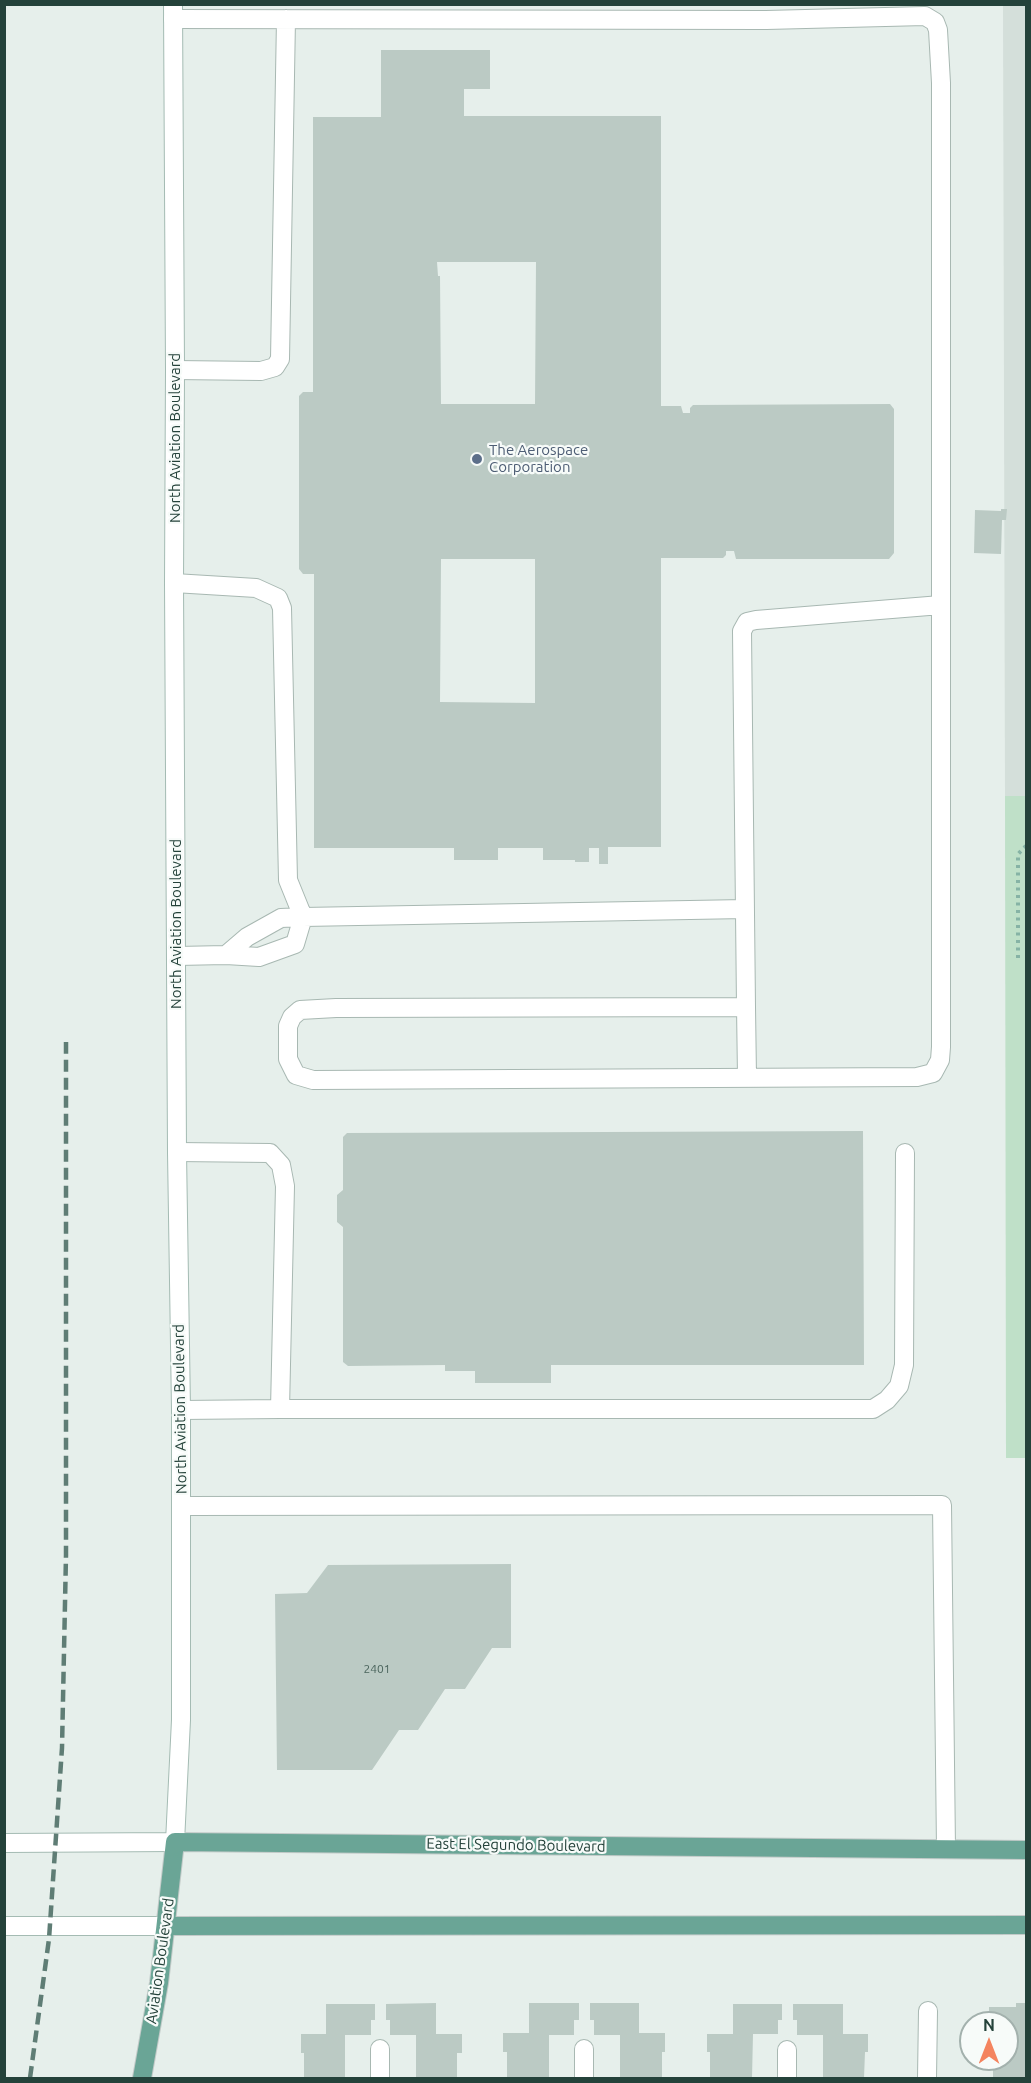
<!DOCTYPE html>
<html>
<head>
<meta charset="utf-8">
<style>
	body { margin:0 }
	#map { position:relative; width:1031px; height:2083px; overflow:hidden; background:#e6efeb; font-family:Ubuntu,sans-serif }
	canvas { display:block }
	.frame { position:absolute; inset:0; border:6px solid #24423a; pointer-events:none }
	.north { position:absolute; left:959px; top:2011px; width:60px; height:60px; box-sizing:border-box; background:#f7fbf9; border:2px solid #a3b1ad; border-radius:50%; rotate:0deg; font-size:16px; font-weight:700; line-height:24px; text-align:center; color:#24423a }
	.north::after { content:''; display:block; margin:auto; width:21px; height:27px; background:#f4845f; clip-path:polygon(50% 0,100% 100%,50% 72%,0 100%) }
</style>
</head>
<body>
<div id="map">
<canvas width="1031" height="2083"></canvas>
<div class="frame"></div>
<div class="north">N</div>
</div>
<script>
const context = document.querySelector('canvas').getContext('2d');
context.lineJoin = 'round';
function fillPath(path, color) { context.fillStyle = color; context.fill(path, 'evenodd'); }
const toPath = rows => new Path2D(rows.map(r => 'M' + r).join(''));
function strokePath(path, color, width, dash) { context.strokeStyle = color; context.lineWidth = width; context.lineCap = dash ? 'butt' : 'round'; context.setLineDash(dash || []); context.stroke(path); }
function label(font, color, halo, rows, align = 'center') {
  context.font = font + ' Ubuntu,sans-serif'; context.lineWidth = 4.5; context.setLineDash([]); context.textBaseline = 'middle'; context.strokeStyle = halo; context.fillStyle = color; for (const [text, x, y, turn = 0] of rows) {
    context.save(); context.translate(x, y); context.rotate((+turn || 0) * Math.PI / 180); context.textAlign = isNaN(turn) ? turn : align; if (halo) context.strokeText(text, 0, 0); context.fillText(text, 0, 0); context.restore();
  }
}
fillPath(toPath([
	[1003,5,1026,5,1026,796,1005,796]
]), '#d4dfda');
fillPath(toPath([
	[1005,796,1026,796,1026,1458,1006,1458]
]), '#bfe0c8');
fillPath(toPath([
	[381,50,490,50,490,89,464,89,464,116,661,116,661,406,681,406,683,413,690,413,690,408,693,405,890,404,894,409,894,553,889,559,736,559,734,551,726,551,726,555,723,558,661,558,661,847,608,847,608,864,599,864,599,848,589,848,589,862,575,862,575,860,543,860,543,848,498,848,498,860,454,860,454,848,314,848,314,574,303,574,299,569,299,396,303,392,313,392,313,117,381,117],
	[437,262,536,262,535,404,441,404,440,276,438,276],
	[441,559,535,559,535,703,440,702],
	[1001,509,1007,509,1006,520,1002,520,1001,554,974,553,975,510,1001,511],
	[863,1131,864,1365,551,1365,551,1383,475,1383,475,1371,445,1371,445,1365,348,1366,343,1362,343,1227,337,1222,337,1195,343,1190,343,1137,347,1133],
	[511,1564,511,1648,492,1648,465,1689,445,1689,418,1730,399,1730,372,1770,277,1770,275,1594,307,1593,328,1565],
	[436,2003,436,2034,462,2034,462,2053,457,2053,457,2078,416,2078,416,2035,390,2035,390,2020,386,2020,386,2004],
	[529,2003,579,2003,579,2020,574,2020,574,2035,549,2035,549,2078,507,2078,507,2052,503,2052,503,2033,529,2033],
	[590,2003,639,2003,639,2033,665,2033,665,2052,662,2052,662,2078,620,2078,620,2035,594,2035,594,2020,590,2020],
	[1016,2003,1026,2003,1026,2078,993,2078,993,2059,1007,2059,1007,2023,989,2023,989,2007,1016,2007],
	[326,2004,375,2004,375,2020,371,2020,371,2035,345,2035,345,2078,304,2078,304,2053,301,2053,301,2034,326,2034],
	[733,2004,782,2004,782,2020,778,2020,778,2034,753,2034,752,2078,710,2078,710,2052,707,2052,707,2034,733,2034],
	[793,2004,843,2004,843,2034,868,2034,868,2052,865,2052,864,2078,823,2078,823,2035,797,2035,797,2020,793,2020]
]), '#bbcac4');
const lane = toPath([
	[173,19,766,20,925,16,935,22,938,30,941,83,941,1047,940,1060,933,1073,917,1077,313,1080,296,1075,288,1059,288,1026,292,1017,300,1010,336,1008,746,1007,742,631,747,622,756,620,941,605],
	[175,370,261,371,275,367,280,359,286,19],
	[174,583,256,588,278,598,282,608,288,880,303,917,295,944,259,957,226,955,247,937,281,918,303,917,745,909],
	[177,956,226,955],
	[746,1007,747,1077],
	[177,1152,270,1153,281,1165,285,1186,280,1409,181,1410],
	[280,1409,873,1409,887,1400,899,1386,904,1365,905,1153],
	[181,1506,942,1505,946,1849],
	[380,2049,380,2078],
	[787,2050,787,2078],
	[584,2078,584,2049]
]);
const street = toPath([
	[927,2078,928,2011]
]);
const secondary = toPath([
	[4,1843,175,1842,181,1720,181,1410,177,1152,174,583,175,370,173,4],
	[4,1926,166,1926]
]);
const primary = toPath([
	[166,1926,1026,1925],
	[142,2078,159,1983,175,1842,1026,1850]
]);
strokePath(lane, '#a8b8b2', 20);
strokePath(street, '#a8b8b2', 20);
strokePath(secondary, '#a4bbb3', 20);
strokePath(primary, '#c2cac8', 20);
strokePath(toPath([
	[1018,958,1018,854,1026,846]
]), '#86b3a5', 4, [3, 4.5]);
strokePath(lane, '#fff', 18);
strokePath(street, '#fff', 18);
strokePath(secondary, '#fff', 18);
strokePath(primary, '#6aa596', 18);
strokePath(toPath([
	[30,2078,49,1939,62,1748,66,1555,66,1042]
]), '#5f7d75', 4.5, [12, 6]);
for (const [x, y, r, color] of [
	[477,459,6,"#5c6f8a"]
]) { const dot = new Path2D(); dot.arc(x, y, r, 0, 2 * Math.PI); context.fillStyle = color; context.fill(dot); strokePath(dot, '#f7fbf9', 2); }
label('12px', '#4a645c', null, [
	["2401",377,1669]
]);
label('15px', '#24423a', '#f7fbf9', [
	["North Aviation Boulevard",175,438,-90],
	["North Aviation Boulevard",176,924,-90],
	["North Aviation Boulevard",180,1409,-91],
	["East El Segundo Boulevard",516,1845,1],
	["Aviation Boulevard",160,1961,-82]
]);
label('15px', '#4e5e75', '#f7fbf9', [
	["The Aerospace",489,450],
	["Corporation",489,467]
], 'left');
</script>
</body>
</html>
